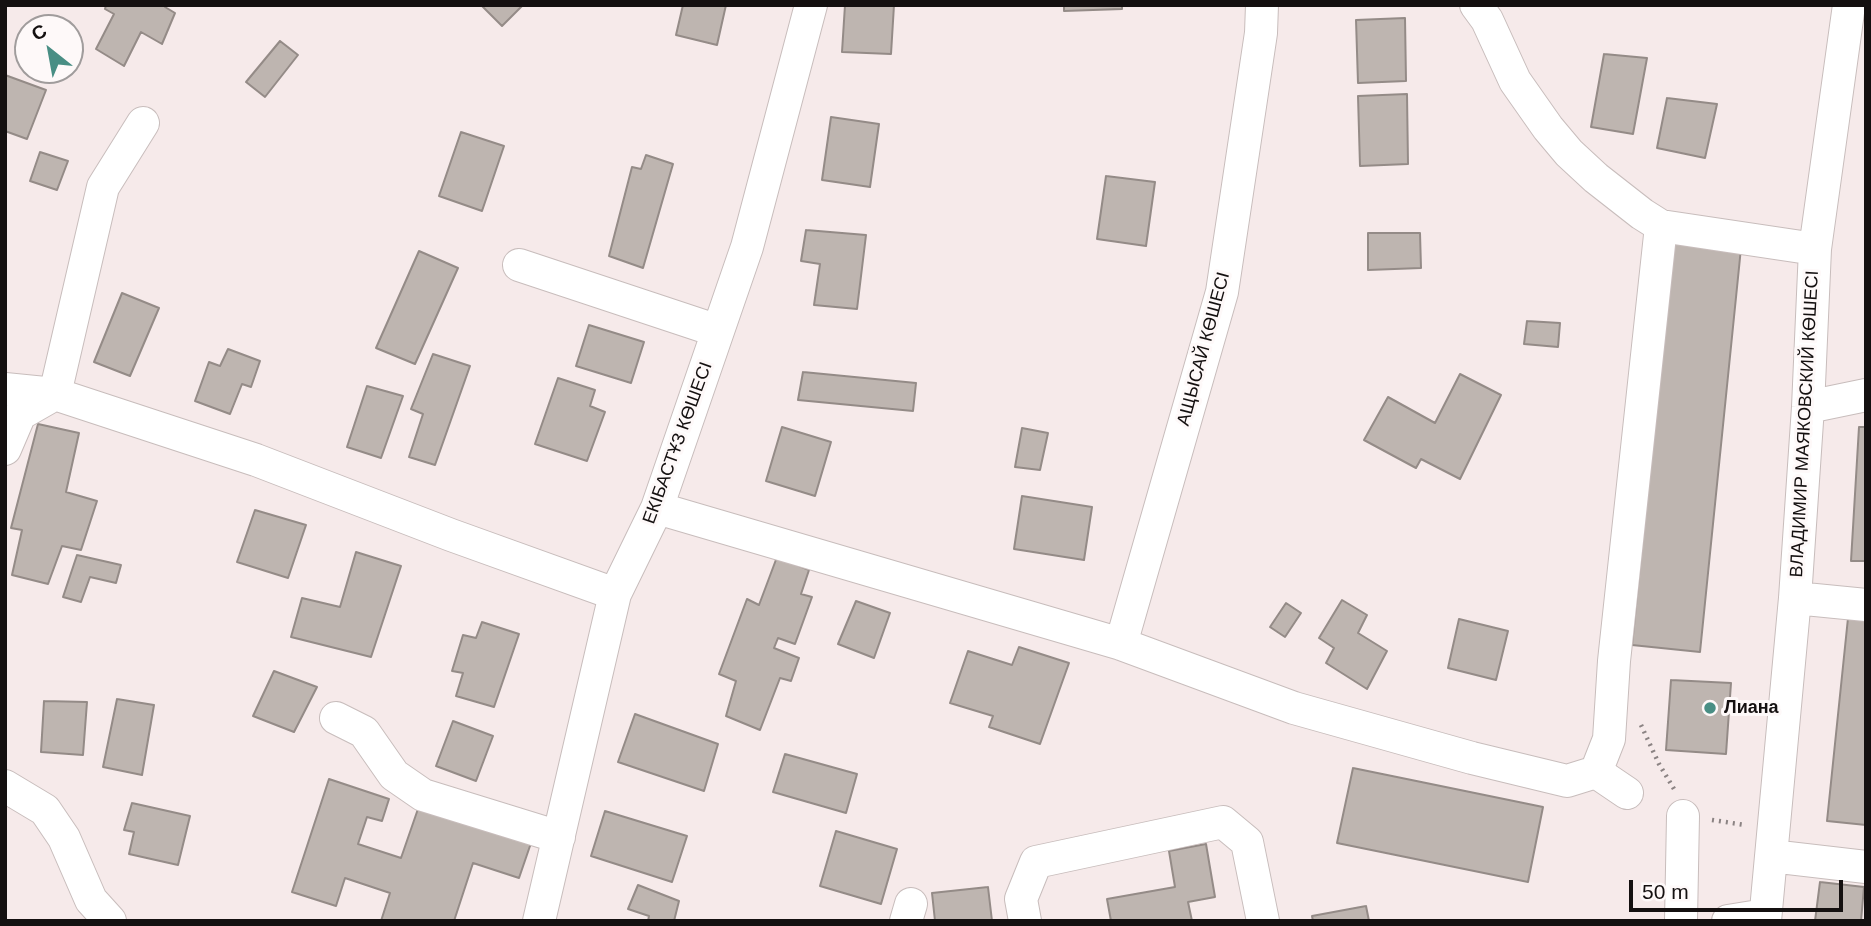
<!DOCTYPE html>
<html>
<head>
<meta charset="utf-8">
<style>
	body { margin:0 }
	#map { position:relative; width:1871px; height:926px; overflow:hidden; background:#f6eaea; font-family:Helvetica,sans-serif }
	canvas { display:block }
	.frame { position:absolute; inset:0; border:7px solid #141010; pointer-events:none }
	.north { position:absolute; left:14px; top:14px; width:70px; height:70px; box-sizing:border-box; background:#fef9f9; border:2px solid #a09c9c; border-radius:50%; rotate:329deg; font-size:19px; font-weight:700; line-height:28px; text-align:center; color:#141010 }
	.north::after { content:''; display:block; margin:auto; width:24px; height:32px; background:#498e84; clip-path:polygon(50% 0,100% 100%,50% 72%,0 100%) }
	.scale { position:absolute; left:1629px; top:880px; width:214px; height:32px; box-sizing:border-box; border:4px solid #141010; border-top:0; padding-left:9px; font-size:21px; line-height:24px; white-space:nowrap; color:#141010; -webkit-text-stroke:5px #fef9f9; paint-order:stroke }
</style>
</head>
<body>
<div id="map">
<canvas width="1871" height="926"></canvas>
<div class="frame"></div>
<div class="north">С</div>
<div class="scale">50 m</div>
</div>
<script>
const context = document.querySelector('canvas').getContext('2d');
context.lineJoin = 'round';
function fillPath(path, color) { context.fillStyle = color; context.fill(path, 'evenodd'); }
const toPath = rows => new Path2D(rows.map(r => 'M' + r).join(''));
function strokePath(path, color, width, dash) { context.strokeStyle = color; context.lineWidth = width; context.lineCap = dash ? 'butt' : 'round'; context.setLineDash(dash || []); context.stroke(path); }
function label(font, color, halo, rows, align = 'center') {
  context.font = font + ' Helvetica,sans-serif'; context.lineWidth = 6; context.setLineDash([]); context.textBaseline = 'middle'; context.strokeStyle = halo; context.fillStyle = color; for (const [text, x, y, turn = 0] of rows) {
    context.save(); context.translate(x, y); context.rotate((+turn || 0) * Math.PI / 180); context.textAlign = isNaN(turn) ? turn : align; if (halo) context.strokeText(text, 0, 0); context.fillText(text, 0, 0); context.restore();
  }
}
const building = toPath([
	[106,5,166,5,165,7,175,13,162,44,141,32,124,66,96,49,114,14,105,9,106,5],
	[481,5,523,5,502,26,481,5],
	[683,5,726,5,717,45,676,35,683,5],
	[845,5,894,5,891,54,842,52,845,5],
	[1064,5,1122,5,1122,9,1064,11,1064,5],
	[1405,18,1406,81,1358,83,1356,20,1405,18],
	[280,41,298,55,265,97,246,82,280,41],
	[1604,54,1647,58,1633,134,1591,127,1604,54],
	[5,75,46,90,27,139,5,131,5,75],
	[1407,94,1408,164,1360,166,1358,96,1407,94],
	[1667,98,1717,104,1705,158,1657,148,1667,98],
	[831,117,879,124,870,187,822,180,831,117],
	[461,132,504,146,482,211,439,196,461,132],
	[40,152,68,161,57,190,30,181,40,152],
	[646,155,673,164,643,268,609,256,632,167,641,169,646,155],
	[1106,176,1155,182,1146,246,1097,239,1106,176],
	[806,230,866,235,857,309,814,305,820,264,801,261,806,230],
	[1368,233,1420,233,1421,268,1368,270,1368,233],
	[1673,241,1741,248,1700,652,1632,645,1673,241],
	[419,251,458,268,415,364,376,348,419,251],
	[122,293,159,308,130,376,94,362,122,293],
	[1527,321,1560,323,1558,347,1524,344,1527,321],
	[589,325,644,342,631,383,576,366,589,325],
	[228,349,260,361,251,387,242,384,230,414,195,401,209,362,220,366,228,349],
	[433,354,470,366,435,465,409,457,423,414,411,409,433,354],
	[803,372,916,383,913,411,798,400,803,372],
	[1460,374,1501,395,1460,479,1421,459,1416,468,1364,440,1388,397,1435,423,1460,374],
	[558,378,595,390,590,406,605,412,587,461,535,444,558,378],
	[367,386,403,396,381,458,347,447,367,386],
	[38,424,79,433,66,492,97,501,81,550,62,546,48,584,12,575,22,530,11,528,38,424],
	[782,427,831,442,815,496,766,481,782,427],
	[1859,427,1866,427,1866,561,1851,561,1859,427],
	[1022,428,1048,433,1040,470,1015,467,1022,428],
	[1022,496,1092,507,1084,560,1014,549,1022,496],
	[255,510,306,525,288,578,237,562,255,510],
	[356,552,401,566,371,657,291,637,302,598,340,607,356,552],
	[77,555,121,565,116,583,90,577,81,602,63,597,77,555],
	[777,557,809,570,801,594,812,597,795,644,778,638,774,648,799,658,791,681,780,678,760,730,726,716,736,681,719,674,747,599,759,605,777,557],
	[1342,600,1367,615,1358,633,1387,651,1367,689,1326,663,1334,648,1319,638,1342,600],
	[856,601,890,613,874,658,838,644,856,601],
	[1286,603,1301,613,1285,637,1270,627,1286,603],
	[1848,618,1866,620,1866,825,1827,821,1848,618],
	[1459,619,1508,631,1496,680,1448,668,1459,619],
	[482,622,519,634,494,707,456,696,463,673,452,671,463,635,476,638,482,622],
	[1019,647,1069,663,1040,744,989,727,993,716,950,703,968,651,1012,665,1019,647],
	[274,671,317,687,294,732,253,716,274,671],
	[1671,680,1731,683,1726,754,1666,750,1671,680],
	[117,699,154,705,142,775,103,767,117,699],
	[44,701,87,702,83,755,41,752,44,701],
	[635,714,718,744,704,791,618,762,635,714],
	[453,721,493,736,476,781,436,766,453,721],
	[785,754,857,774,846,813,773,792,785,754],
	[1353,768,1543,807,1528,882,1337,843,1353,768],
	[329,779,389,799,382,821,367,817,358,844,401,858,419,806,531,843,519,878,473,863,454,921,381,921,390,893,345,878,336,906,292,892,329,779],
	[132,803,190,816,178,865,129,854,134,832,124,830,132,803],
	[605,811,687,836,672,882,591,856,605,811],
	[836,831,897,849,881,904,820,886,836,831],
	[1206,844,1215,897,1188,902,1192,921,1111,921,1107,899,1175,887,1169,851,1206,844],
	[1820,882,1864,887,1861,921,1815,921,1820,882],
	[638,885,679,901,674,921,648,921,649,916,628,909,638,885],
	[988,887,992,921,935,921,932,893,988,887],
	[1366,906,1369,921,1313,921,1312,916,1366,906]
]);
fillPath(building, '#beb5b0');
strokePath(building, '#948b87', 2);
const street = toPath([
	[1476,5,1487,20,1515,81,1548,128,1569,153,1596,178,1642,214,1661,226,1815,249,1808,407,1795,598,1765,921],
	[1815,249,1849,5],
	[519,265,718,331],
	[5,389,55,394,256,460,451,535,615,594],
	[1808,407,1866,395],
	[5,449,20,414,55,394,103,187,143,123],
	[657,508,1121,644,1294,708,1472,758,1567,781,1596,772,1627,793],
	[1795,598,1866,605],
	[1121,644,1222,292,1261,33,1262,5],
	[336,718,364,732,394,775,423,795,559,837],
	[1596,772,1609,739,1614,661,1661,226],
	[5,786,45,810,64,838,91,900,110,921],
	[1771,856,1866,867],
	[539,921,615,594,657,508,747,247,811,5],
	[906,921,911,904],
	[1025,921,1021,899,1036,862,1223,822,1247,842,1263,921],
	[1681,921,1683,816],
	[1728,921,1765,915]
]);
strokePath(street, '#c8bdbc', 34);
strokePath(toPath([
	[1641,725,1659,764,1674,789],
	[1712,820,1745,825]
]), '#8b8383', 4.5, [2, 5]);
strokePath(street, '#fff', 32);
for (const [x, y, r, color] of [
	[1710,708,7,"#498e84"]
]) { const dot = new Path2D(); dot.arc(x, y, r, 0, 2 * Math.PI); context.fillStyle = color; context.fill(dot); strokePath(dot, '#fef9f9', 2.5); }
label('18px', '#141010', '#fef9f9', [
	["АЩЫСАЙ КӨШЕСІ",1204,349,-75],
	["ВЛАДИМИР МАЯКОВСКИЙ КӨШЕСІ",1805,424,-87],
	["ЕКІБАСТҰЗ КӨШЕСІ",678,443,-70]
]);
label('bold 18px', '#141010', '#fef9f9', [
	["Лиана",1724,708]
], 'left');
</script>
</body>
</html>
